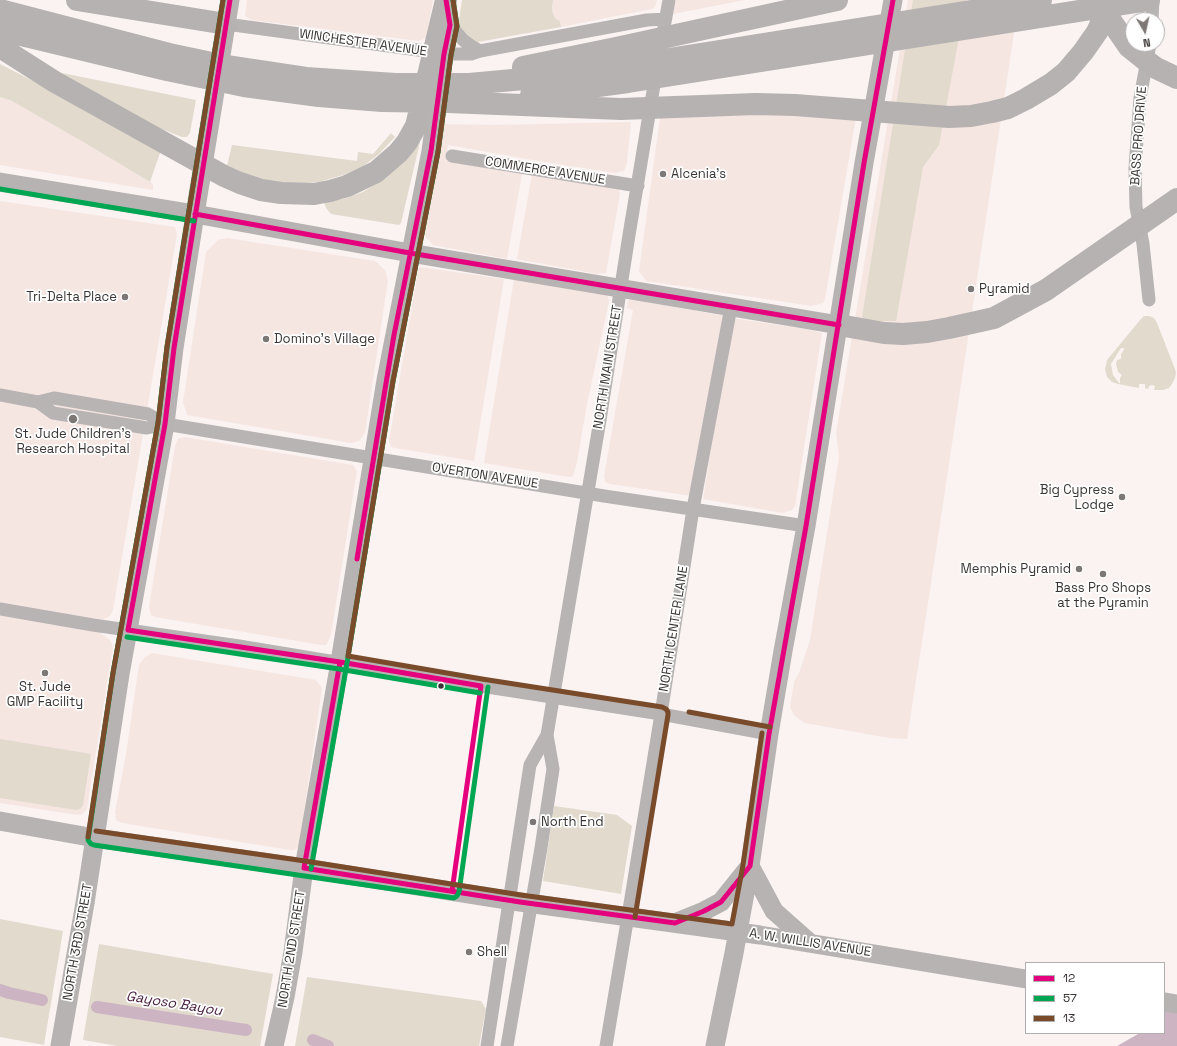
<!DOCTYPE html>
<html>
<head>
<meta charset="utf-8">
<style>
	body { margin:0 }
	#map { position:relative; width:1177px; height:1046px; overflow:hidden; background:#faf3f2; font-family:"Space Grotesk",sans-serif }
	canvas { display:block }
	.legend { position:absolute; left:1025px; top:962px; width:140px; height:72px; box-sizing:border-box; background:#fff; border:1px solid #b0aeae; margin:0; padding:5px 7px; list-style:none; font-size:12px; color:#3a3534 }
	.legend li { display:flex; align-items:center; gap:8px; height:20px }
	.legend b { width:20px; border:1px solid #b0aeae }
	.north { position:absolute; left:1125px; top:12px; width:40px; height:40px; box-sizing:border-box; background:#fff; border:1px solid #b0aeae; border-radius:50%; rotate:171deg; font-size:11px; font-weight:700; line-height:16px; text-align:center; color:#3a3534 }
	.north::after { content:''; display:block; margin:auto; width:14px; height:18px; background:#7d7876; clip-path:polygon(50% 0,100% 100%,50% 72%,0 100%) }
</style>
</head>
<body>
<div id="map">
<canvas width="1177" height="1046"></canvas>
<ul class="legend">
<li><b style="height:5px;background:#e5007d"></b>12</li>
<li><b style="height:5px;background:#00a651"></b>57</li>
<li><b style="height:5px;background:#7a4b2a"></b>13</li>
</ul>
<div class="north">N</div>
</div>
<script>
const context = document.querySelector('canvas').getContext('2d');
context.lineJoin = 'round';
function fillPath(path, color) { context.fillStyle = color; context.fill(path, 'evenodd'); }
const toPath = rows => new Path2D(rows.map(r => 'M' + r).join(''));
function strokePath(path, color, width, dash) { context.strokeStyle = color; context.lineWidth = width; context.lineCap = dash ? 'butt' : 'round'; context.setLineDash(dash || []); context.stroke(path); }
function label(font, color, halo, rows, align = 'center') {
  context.font = font + ' "Space Grotesk",sans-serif'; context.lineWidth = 3.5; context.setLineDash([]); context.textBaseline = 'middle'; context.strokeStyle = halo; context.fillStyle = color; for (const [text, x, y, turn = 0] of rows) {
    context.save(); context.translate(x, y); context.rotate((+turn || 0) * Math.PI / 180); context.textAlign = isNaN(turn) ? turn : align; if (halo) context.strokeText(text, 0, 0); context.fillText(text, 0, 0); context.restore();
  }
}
fillPath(toPath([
	[247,0,433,0,426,38,419,41,252,20,248,18,245,16],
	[553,0,657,0,655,7,652,9,561,27,560,21,556,19,553,14,552,10],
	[676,0,745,0,673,14],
	[908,0,1019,0,930,590,907,739,889,738,805,723,800,720,794,715,790,707,794,682,799,673,810,640,839,457,836,433],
	[0,97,12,101,93,147,153,184,153,190,0,165],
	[714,112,856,117,825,299,823,303,812,306,646,281,639,271,660,118],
	[631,122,627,163,624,171,615,173,538,161,448,145,446,161,522,174,507,259,433,245,424,235,441,124,492,125],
	[532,174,618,188,620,194,606,273,597,274,517,259],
	[0,201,175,227,177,234,113,610,110,616,104,619,97,620,0,604],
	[227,238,375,261,385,270,388,280,365,433,359,441,351,443,187,415,183,402,206,252,218,240],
	[420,267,504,279,474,461,395,448,391,447,389,441,418,271],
	[514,279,595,291,608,296,609,302,587,404,577,462,573,476,569,477,484,463],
	[633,297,647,302,725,316,692,496,610,484,605,482,604,476,633,310,627,308,628,301],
	[732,318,812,330,822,333,795,506,792,510,783,513,703,499],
	[185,437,353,465,357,471,331,635,326,645,321,645,155,617,151,615,149,607,175,446,178,439],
	[1,615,99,632,110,640,113,646,87,809,82,814,77,815,0,803,0,616],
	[152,653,316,680,322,688,299,847,294,850,290,850,122,823,116,820,115,812,126,754,139,665,145,657]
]), '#f5e6e2');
fillPath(toPath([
	[462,0,553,0,552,9,553,14,556,19,560,21,561,27,478,42,471,41,460,28,459,21],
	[913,0,966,0,939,145,923,167,896,321,869,321,862,317],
	[0,64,43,86,92,115,161,150,150,182,92,147,12,101,0,97],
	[57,72,196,100,190,133,187,137,182,137,149,124],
	[391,133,395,137,379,154,362,167,343,175,319,182,296,184,266,182,227,166,232,145,357,161,358,152,373,154],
	[420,142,401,223,399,225,331,214,326,208,324,202,343,199,363,192,387,177],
	[1144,316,1149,316,1154,318,1157,323,1175,369,1176,373,1175,378,1172,384,1169,388,1163,390,1154,390,1155,386,1152,385,1149,386,1148,389,1145,388,1145,384,1139,384,1139,388,1118,384,1112,382,1107,377,1105,369,1107,360,1140,320],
	[1121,348,1124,348,1124,350,1121,354,1121,359,1117,360,1116,364,1118,372,1122,375,1120,378,1120,383,1119,383,1113,375,1111,364],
	[0,739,91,754,83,805,80,809,76,810,0,798],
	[554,806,617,815,632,826,621,894,543,881],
	[0,919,63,931,44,1045,0,1037],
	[99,944,273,974,260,1046,117,1046,83,1040],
	[307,977,481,1001,486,1009,479,1046,295,1046]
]), '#e1dacd');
fillPath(toPath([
	[1177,998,1177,1046,1117,1046,1140,1033,1164,1033,1164,1010]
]), '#cdb4c3');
strokePath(toPath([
	[0,990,9,993,42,1000],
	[97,1007,246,1030],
	[313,1040,328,1046]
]), '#cdb4c3', 12);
strokePath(toPath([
	[1152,20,1153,0],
	[226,24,433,52,455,54,471,54,480,51,647,20,665,19],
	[450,25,463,40,471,46,480,51],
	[661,44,669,0],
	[452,156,638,186],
	[1149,300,1143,244,1136,207,1135,168,1140,98,1150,44],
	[0,395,38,402,54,398,148,414,165,424,604,496,806,526],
	[38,402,53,413,147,428,165,424],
	[0,609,93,625,239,646,481,686,661,714,769,734],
	[487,1046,530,765,547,735],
	[507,1046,541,848,553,769,547,735,600,420,629,235,656,73],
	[606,1046,628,916,661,714,693,509,731,307]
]), '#b8b4b4', 13);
strokePath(toPath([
	[0,182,195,214,410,253,839,325],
	[0,821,95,838,304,868,520,902,760,935,1026,979],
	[750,866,774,911,809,942],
	[677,922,704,911,721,902,749,867],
	[1164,1002,1177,1004],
	[60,1046,85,903,120,674,165,424,174,348,195,214,230,0],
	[274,1046,285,997,293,952,304,868,340,662,386,380,431,151,444,54,449,31],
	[715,1046,734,953,750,866,769,734,783,651,806,526,864,163,893,0]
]), '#b8b3b3', 19);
strokePath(toPath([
	[77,0,226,24],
	[1103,1,1109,18,1129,47,1144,59,1156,68,1177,78],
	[0,10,169,54,226,66,306,78,395,84,469,84,568,75,1041,0],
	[0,30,167,70,244,86,319,96,382,101,448,102,621,109,756,104,795,105,949,117,971,116,992,112,1008,108,1026,99,1051,84,1066,72,1083,52,1097,32,1112,0],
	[0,47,55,82,224,176,240,183,261,190,281,193,314,194,330,191,347,186,376,172,398,153,407,142,416,126,446,0],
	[523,67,616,48,837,0],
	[531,95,628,82,1149,0],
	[839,325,884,333,903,334,927,332,949,328,994,318,1046,290,1177,199]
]), '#b6b2b1', 22);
strokePath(toPath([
	[195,214,410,253,839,325],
	[357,559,394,335,431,151,444,54,450,25,446,0],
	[128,630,165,424,174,348,230,0],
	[128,630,340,662,481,686],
	[340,662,304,868,520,902,675,923,704,911,721,902,750,866,769,734,806,526,864,163,893,0],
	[452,891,481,686]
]), '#e5007d', 5);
strokePath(toPath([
	[223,0,167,347,158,423,113,673,88,840,91,844,94,845,454,898,457,896,459,892,488,687],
	[0,189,194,221],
	[127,637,339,669,480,693],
	[311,869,347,663,393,381,438,152,451,55,457,26,453,0]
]), '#00a651', 5);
strokePath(toPath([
	[453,0,457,26,451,55,438,152,393,381,348,656,482,679,662,707,666,709,668,712,668,715,635,917],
	[689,712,770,727],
	[96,831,305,861,521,895,732,924,743,865,762,733],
	[88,837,113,673,158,423,167,347,223,0]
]), '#7a4b2a', 5);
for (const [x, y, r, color] of [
	[663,174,4,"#7d7876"],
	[971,289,4,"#7d7876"],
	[125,297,4,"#7d7876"],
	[266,339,4,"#7d7876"],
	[73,419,5,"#7d7876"],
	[1122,497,4,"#7d7876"],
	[1079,569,4,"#7d7876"],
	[1103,574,4,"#7d7876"],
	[45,673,4,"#7d7876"],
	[441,686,3.5,"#3a3534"],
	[533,822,4,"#7d7876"],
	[469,952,4,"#7d7876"]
]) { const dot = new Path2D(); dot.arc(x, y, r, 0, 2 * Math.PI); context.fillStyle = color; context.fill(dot); strokePath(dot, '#fff', 1.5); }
label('13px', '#3a3534', '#fff', [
	["WINCHESTER AVENUE",363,43,8],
	["BASS PRO DRIVE",1139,136,-86],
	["COMMERCE AVENUE",545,171,9],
	["NORTH MAIN STREET",608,367,-81],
	["OVERTON AVENUE",485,476,9],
	["NORTH CENTER LANE",674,629,-81],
	["NORTH 3RD STREET",78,942,-80],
	["A. W. WILLIS AVENUE",810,943,9],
	["NORTH 2ND STREET",292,949,-81]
]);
label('13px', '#3a3534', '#fff', [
	["Alcenia's",671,174],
	["Pyramid",979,289],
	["Tri-Delta Place",117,297,"right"],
	["Domino's Village",274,339],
	["St. Jude Children's",73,434,"center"],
	["Research Hospital",73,449,"center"],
	["Big Cypress",1114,490,"right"],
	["Lodge",1114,505,"right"],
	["Memphis Pyramid",1071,569,"right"],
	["Bass Pro Shops",1103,588,"center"],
	["at the Pyramin",1103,603,"center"],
	["St. Jude",45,687,"center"],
	["GMP Facility",45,702,"center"],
	["North End",541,822],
	["Shell",477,952]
], 'left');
label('italic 14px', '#471c3c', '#fff', [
	["Gayoso Bayou",174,1004,9]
]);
</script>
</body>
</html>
